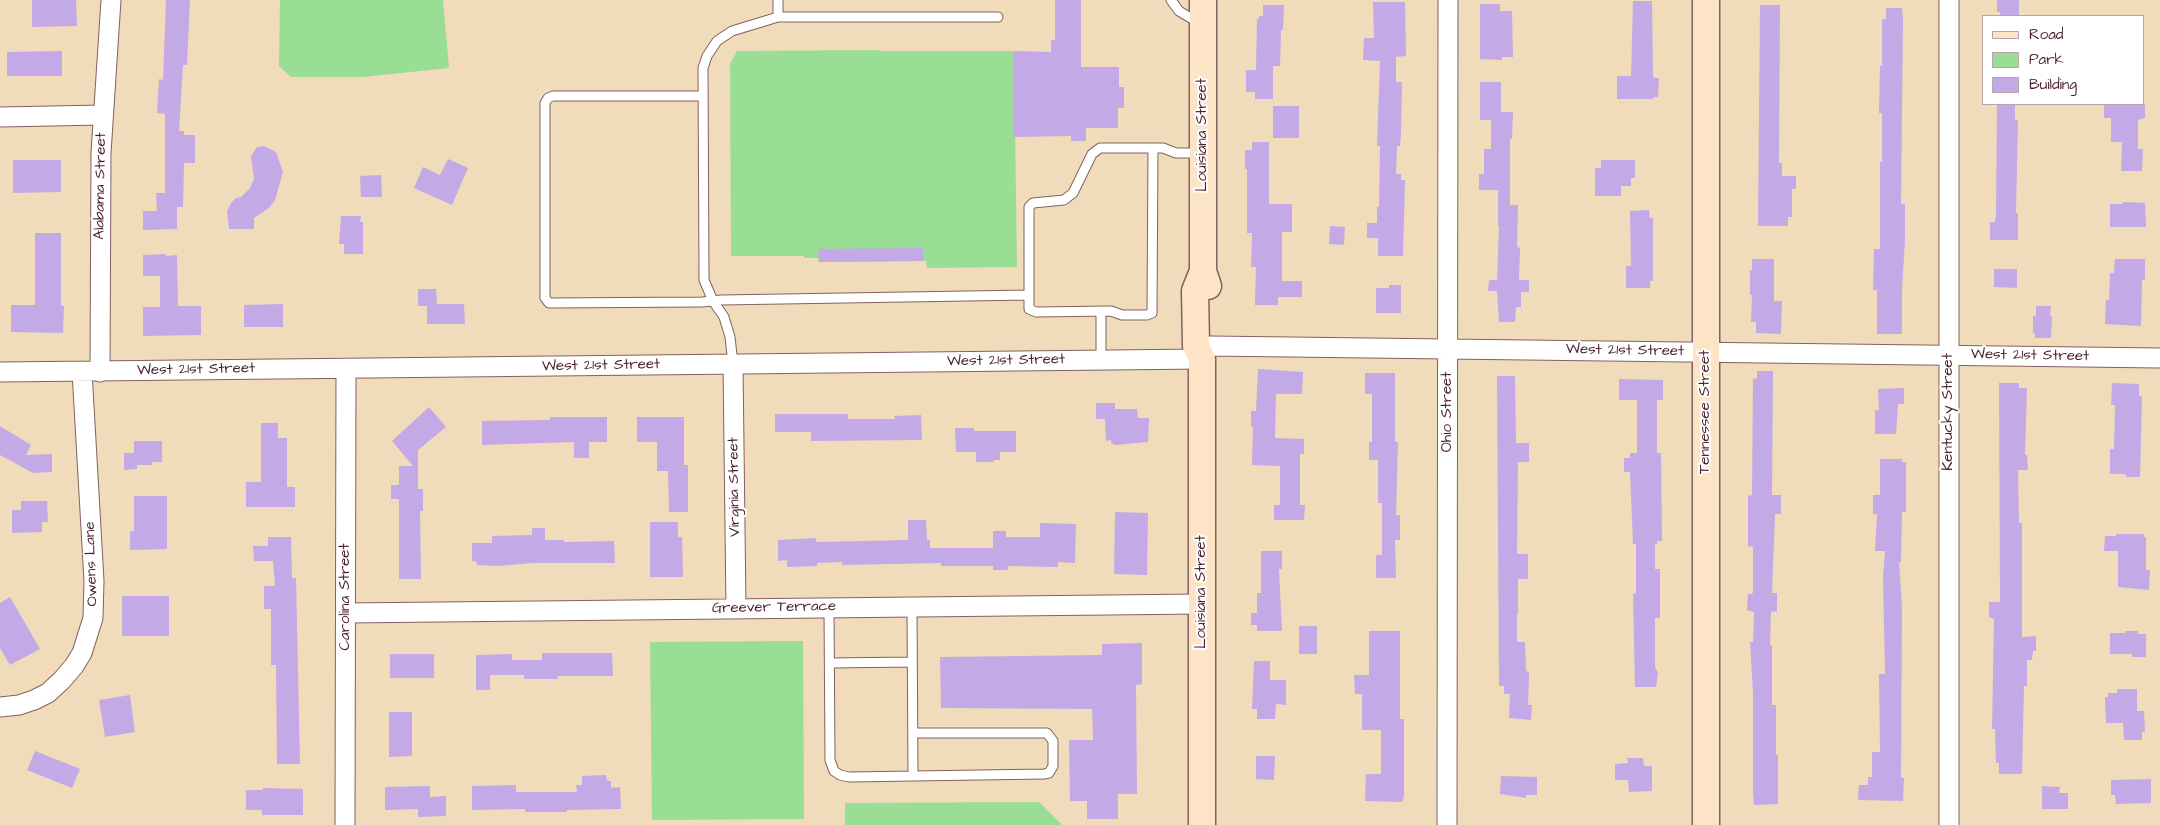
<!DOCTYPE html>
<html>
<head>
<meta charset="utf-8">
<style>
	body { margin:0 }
	#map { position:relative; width:2160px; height:825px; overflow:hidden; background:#f0dcba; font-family:"Architects Daughter",sans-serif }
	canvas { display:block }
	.legend { position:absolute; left:1982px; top:15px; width:162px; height:90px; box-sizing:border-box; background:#fff; border:1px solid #b7a5aa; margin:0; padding:6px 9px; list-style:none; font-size:15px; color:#4a1f2b }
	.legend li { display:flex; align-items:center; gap:10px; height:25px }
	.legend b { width:25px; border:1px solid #b7a5aa }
</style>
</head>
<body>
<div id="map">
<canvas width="2160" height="825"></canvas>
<ul class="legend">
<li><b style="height:6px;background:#fee4c6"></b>Road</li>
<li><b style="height:14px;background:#9add95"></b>Park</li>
<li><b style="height:14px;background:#c3a9e6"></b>Building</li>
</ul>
</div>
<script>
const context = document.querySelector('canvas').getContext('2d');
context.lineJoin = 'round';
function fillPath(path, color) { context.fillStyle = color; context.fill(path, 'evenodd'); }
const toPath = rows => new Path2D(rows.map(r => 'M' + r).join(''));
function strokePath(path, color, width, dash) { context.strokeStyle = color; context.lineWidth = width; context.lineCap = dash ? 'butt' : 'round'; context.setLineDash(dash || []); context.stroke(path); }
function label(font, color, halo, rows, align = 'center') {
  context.font = font + ' "Architects Daughter",sans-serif'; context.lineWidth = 4; context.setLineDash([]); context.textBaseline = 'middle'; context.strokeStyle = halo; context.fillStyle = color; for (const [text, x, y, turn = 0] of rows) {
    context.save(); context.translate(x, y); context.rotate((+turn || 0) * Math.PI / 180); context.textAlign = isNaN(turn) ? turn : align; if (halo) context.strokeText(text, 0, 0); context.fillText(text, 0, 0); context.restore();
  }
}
fillPath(toPath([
	[280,0,443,0,449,68,363,77,291,77,279,66],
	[877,50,881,51,1014,51,1017,267,927,268,926,261,819,262,818,258,804,258,804,256,731,256,730,64,737,51],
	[803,641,804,819,652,820,650,642],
	[1039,802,1062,825,845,825,845,803]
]), '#9add95');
fillPath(toPath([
	[32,0,76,0,77,26,32,27],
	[166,0,190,0,187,65,183,65,179,131,184,131,184,135,195,135,195,163,184,163,183,207,177,207,177,229,143,230,143,211,157,211,156,193,165,193,165,114,157,113,159,79,163,80],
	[1055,0,1081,0,1081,67,1119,67,1119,87,1124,87,1124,108,1118,108,1118,128,1086,128,1086,141,1071,141,1071,136,1014,137,1014,51,1051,52,1051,40,1055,40],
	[1997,0,2019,0,2019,16,2000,16,2000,12,1997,12],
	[1633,1,1652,1,1653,76,1654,78,1659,78,1658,97,1653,97,1653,99,1617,99,1617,76,1631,76],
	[1373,2,1405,2,1406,56,1396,57,1396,82,1402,82,1401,134,1400,146,1397,146,1396,174,1401,174,1401,180,1405,180,1403,256,1378,256,1378,238,1367,238,1367,223,1377,223,1377,207,1379,207,1380,146,1377,146,1380,61,1363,60,1364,38,1374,38],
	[1480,4,1500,4,1500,11,1512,11,1513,57,1502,57,1502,60,1480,59],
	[1263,5,1284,5,1283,30,1281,30,1280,66,1273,66,1273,99,1255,99,1255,92,1246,92,1246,70,1256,70,1257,19,1259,19,1259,16,1263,16],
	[1760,5,1780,5,1779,163,1782,163,1782,176,1796,176,1796,189,1792,189,1792,217,1788,217,1788,226,1758,226],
	[1886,8,1902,8,1903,21,1901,204,1905,204,1905,240,1902,290,1902,334,1877,334,1877,290,1873,290,1874,249,1880,249,1880,162,1882,162,1882,113,1879,113,1880,66,1882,66,1882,19,1886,19],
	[62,51,62,76,7,76,7,52],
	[1480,82,1501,82,1501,112,1513,112,1512,139,1510,139,1510,205,1518,205,1517,247,1520,248,1519,280,1529,280,1529,292,1521,292,1521,307,1516,307,1515,322,1499,322,1497,291,1488,291,1489,280,1497,280,1499,226,1498,226,1498,190,1479,190,1479,174,1484,174,1484,149,1491,149,1491,120,1480,120],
	[1997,104,2015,104,2015,120,2018,120,2016,213,2018,213,2018,240,1990,240,1990,222,1995,222,1996,213],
	[2104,104,2145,104,2145,118,2138,120,2138,149,2143,149,2142,171,2121,171,2122,142,2111,142,2111,118,2104,118],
	[1273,106,1299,106,1299,138,1273,138],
	[1252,142,1269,142,1269,204,1292,204,1292,232,1282,232,1282,281,1302,281,1302,297,1278,297,1278,305,1255,305,1256,267,1251,267,1252,233,1247,233,1247,169,1245,169,1245,150,1252,150],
	[264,146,276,152,283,172,275,200,269,208,254,218,254,229,229,229,227,211,231,203,236,198,241,197,250,188,254,179,251,156,257,147],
	[448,159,468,168,452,205,414,188,423,167,440,175],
	[13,160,61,160,61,192,13,193],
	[1601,160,1635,160,1635,178,1631,178,1631,186,1621,186,1621,196,1595,196,1595,168,1601,168],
	[381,175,382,197,361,197,360,176],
	[2123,202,2145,203,2146,227,2110,227,2110,204,2123,204],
	[1649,210,1650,218,1653,218,1653,281,1650,281,1650,288,1626,288,1626,266,1631,266,1630,211],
	[341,216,361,216,360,222,363,222,363,254,344,254,344,244,339,244],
	[1330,226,1345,227,1344,245,1329,244],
	[35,233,61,233,61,306,64,306,63,333,11,332,11,305,35,305],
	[923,248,923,261,819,262,818,249],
	[166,254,166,256,177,255,178,306,201,306,201,335,143,336,143,307,160,307,160,276,143,276,143,255],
	[1752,259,1774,259,1774,301,1782,301,1781,334,1756,333,1756,322,1751,322,1752,295,1750,295,1750,270,1752,270],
	[2115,259,2145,259,2145,280,2142,280,2141,326,2105,324,2106,300,2109,300,2110,273,2114,273],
	[1994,269,2017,269,2017,288,1994,287],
	[1389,285,1401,285,1401,313,1376,313,1376,288,1389,288],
	[418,289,436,289,437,304,464,304,465,324,427,324,427,306,418,306],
	[283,304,283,327,244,327,244,305],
	[2036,306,2051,306,2050,316,2052,316,2051,338,2035,338,2035,333,2033,333,2033,316,2036,316],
	[1258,369,1303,372,1302,394,1276,394,1275,438,1304,439,1304,454,1300,454,1300,505,1305,505,1304,520,1274,520,1274,505,1280,505,1280,466,1252,465,1253,427,1251,427,1251,411,1256,411],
	[1757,371,1773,371,1772,495,1781,495,1781,514,1775,514,1772,593,1777,593,1777,611,1771,612,1770,645,1772,645,1772,705,1776,705,1776,755,1778,755,1778,804,1754,805,1753,792,1753,693,1750,642,1753,642,1754,612,1747,610,1748,594,1752,594,1753,592,1753,547,1748,546,1748,496,1752,495,1753,378,1757,379],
	[1365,373,1395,373,1395,442,1398,442,1396,515,1400,515,1400,540,1395,540,1396,578,1376,578,1376,555,1382,555,1382,503,1378,503,1378,460,1369,460,1369,442,1372,442,1372,394,1365,394],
	[1497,376,1515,376,1516,443,1529,443,1529,462,1518,462,1517,554,1528,554,1528,579,1518,579,1518,614,1517,614,1517,642,1525,642,1526,671,1529,672,1528,705,1532,705,1531,720,1509,718,1510,694,1504,694,1504,686,1499,686],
	[1619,379,1663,380,1663,400,1657,400,1657,453,1661,453,1662,541,1657,541,1657,544,1655,544,1655,569,1660,569,1660,618,1655,618,1655,666,1658,673,1656,687,1635,687,1633,594,1636,593,1636,544,1633,544,1630,472,1624,472,1624,458,1630,458,1630,453,1637,453,1637,400,1619,400],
	[1999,383,2019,383,2019,388,2027,388,2025,455,2027,455,2028,470,2018,470,2019,523,2022,523,2022,637,2036,636,2036,651,2033,651,2032,660,2027,660,2027,686,2024,686,2022,774,1999,774,1999,763,1996,763,1995,729,1992,729,1994,619,1989,617,1989,602,2000,602],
	[2112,383,2139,384,2139,396,2142,396,2140,477,2126,477,2126,474,2110,474,2110,449,2114,449,2115,405,2111,405],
	[1904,388,1904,404,1898,404,1896,434,1875,434,1875,410,1879,410,1878,389],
	[1096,403,1115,403,1115,409,1137,409,1138,418,1149,418,1148,442,1115,445,1111,443,1111,440,1106,441,1105,419,1096,419],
	[429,407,446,427,418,450,418,489,423,489,423,511,420,511,421,579,399,579,399,499,391,499,391,485,399,485,399,466,413,466,392,441],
	[775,414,848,414,848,419,895,419,894,416,921,415,922,440,811,441,811,432,775,432],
	[550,417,607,417,607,442,589,442,589,458,574,458,574,442,482,445,482,421,550,420],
	[637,417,684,417,684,465,688,465,688,512,669,512,668,471,657,471,657,442,637,442],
	[261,423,278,423,278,438,287,438,287,487,295,487,295,507,246,507,246,482,261,482],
	[0,426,31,445,26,455,52,454,52,472,33,473,0,455],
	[955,428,974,428,974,431,1016,431,1016,452,1000,452,1000,460,994,460,994,462,976,462,976,452,956,452],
	[134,441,162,441,162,462,152,462,152,465,137,465,137,469,124,470,124,453,134,453],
	[1880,459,1902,459,1902,462,1906,462,1906,512,1902,512,1901,562,1899,562,1902,608,1901,778,1904,778,1903,801,1858,800,1859,785,1868,785,1868,777,1872,777,1872,752,1880,752,1879,674,1885,674,1883,577,1885,551,1875,551,1877,514,1873,514,1873,495,1880,495],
	[134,496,167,496,167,549,130,550,130,531,134,531],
	[21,501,47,501,48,522,42,522,42,532,12,533,12,510,21,510],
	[1115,512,1148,513,1147,575,1114,574],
	[908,520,926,520,927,540,930,540,930,548,993,548,993,531,1006,531,1006,537,1040,537,1040,523,1076,524,1075,563,1058,562,1058,567,1008,566,1008,570,993,570,993,566,941,566,941,563,842,565,842,562,817,563,817,566,787,567,787,560,778,561,778,540,816,538,816,542,908,540],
	[650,522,678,522,678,537,682,537,683,577,650,577],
	[532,528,545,528,545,540,564,540,564,542,614,541,615,563,533,563,498,566,477,565,476,561,472,561,472,543,492,543,492,536,532,535],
	[2116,534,2144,534,2144,537,2146,537,2146,570,2150,570,2149,590,2118,587,2118,551,2104,551,2105,536,2116,536],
	[268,537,291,537,292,578,296,578,300,764,277,764,276,665,271,665,271,609,264,609,264,586,275,586,273,561,254,561,253,546,268,546],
	[1261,551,1282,551,1282,569,1279,569,1282,631,1257,631,1257,625,1251,625,1251,613,1257,613,1257,593,1261,593],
	[122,596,169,596,169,636,122,636],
	[10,597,40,649,10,665,0,648,0,603],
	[1299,626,1317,626,1317,654,1299,654],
	[1369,631,1400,631,1400,719,1404,719,1404,796,1402,802,1365,801,1366,774,1381,774,1381,730,1362,730,1362,694,1355,694,1354,675,1369,675],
	[2125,631,2138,631,2138,634,2146,634,2146,657,2132,657,2132,654,2110,654,2110,633,2125,633],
	[1142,643,1142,684,1136,685,1137,794,1118,794,1118,819,1087,819,1087,801,1070,801,1069,740,1093,740,1092,709,941,708,940,657,1102,655,1102,644],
	[542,653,612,653,613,676,557,676,558,679,524,679,524,675,490,675,490,690,476,690,476,655,512,654,512,660,542,660],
	[390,654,434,654,434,678,390,678],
	[1254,661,1270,661,1270,680,1286,680,1286,705,1276,704,1275,719,1257,719,1257,709,1252,709],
	[2117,689,2137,689,2137,711,2144,711,2145,732,2142,732,2142,740,2124,740,2123,723,2106,723,2105,697,2108,697,2108,693,2117,693],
	[130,695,135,732,105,737,99,700],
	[389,712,412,712,412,756,389,757],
	[35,751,80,769,72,788,27,770],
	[1256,756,1275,756,1274,780,1256,779],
	[1627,758,1643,758,1644,766,1652,766,1652,791,1629,792,1628,780,1615,780,1615,764,1628,763],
	[606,775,607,781,611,781,611,788,620,787,621,809,567,810,567,812,525,812,525,809,472,810,472,786,516,785,516,792,577,792,576,785,582,785,582,776],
	[1501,776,1537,777,1537,795,1526,795,1526,798,1500,794],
	[2151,779,2151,803,2116,804,2115,795,2111,795,2111,780],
	[430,786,430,797,446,796,446,816,418,817,418,809,385,810,385,787],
	[2042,786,2060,787,2059,793,2068,793,2068,809,2042,809],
	[263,788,303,789,303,815,262,815,262,810,246,810,246,790,263,790]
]), '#c3a9e6');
const lane = toPath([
	[1171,0,1179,11,1199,23],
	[778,17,778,0],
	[703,96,553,96,548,98,545,103,545,298,549,303,702,302,721,300,1029,295],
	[1153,148,1152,313,1147,315,1122,315,1111,311,1036,312,1029,309,1029,207,1033,203,1064,200,1073,193,1092,154,1100,148,1163,148,1176,153,1200,153],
	[1101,360,1101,311],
	[733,364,730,337,724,317,713,301,704,280,703,68,707,56,717,41,732,31,778,17,998,17],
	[912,607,913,776],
	[829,608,830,760,834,771,840,775,849,777,1044,774,1049,773,1053,766,1053,741,1047,733,913,733],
	[830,663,912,662]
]);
const street = toPath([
	[1949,0,1949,825],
	[0,117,103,115],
	[1210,346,2160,358],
	[733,364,736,609],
	[0,372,1202,359],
	[100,372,101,153,111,0],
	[346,613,1202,604],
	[0,707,19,705,34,700,48,693,62,680,74,666,82,653,93,618,94,581,82,371],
	[345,825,346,369],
	[1447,825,1448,0]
]);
const secondary = toPath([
	[1203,0,1203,271,1208,286],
	[1706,0,1706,825],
	[1202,825,1202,359,1196,346,1195,291,1203,271]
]);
strokePath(lane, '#84615d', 11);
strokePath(street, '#84615d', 21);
strokePath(secondary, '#84615d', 29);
strokePath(lane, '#fff', 9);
strokePath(street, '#fff', 19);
strokePath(secondary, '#fee4c6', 26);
label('15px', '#4a1f2b', '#fff', [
	["Louisiana Street",1203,135,-90],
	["Alabama Street",101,186,-89],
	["West 21st Street",1625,351,1],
	["West 21st Street",2030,356,1],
	["West 21st Street",1006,361,-1],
	["West 21st Street",601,366,-1],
	["West 21st Street",196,370,-1],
	["Ohio Street",1448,412,-90],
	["Tennessee Street",1706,412,-90],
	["Kentucky Street",1949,412,-90],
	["Virginia Street",735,487,-91],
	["Owens Lane",92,564,-92],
	["Louisiana Street",1202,592,-90],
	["Carolina Street",346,597,-90],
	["Greever Terrace",774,608,-1]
]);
</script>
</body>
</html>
